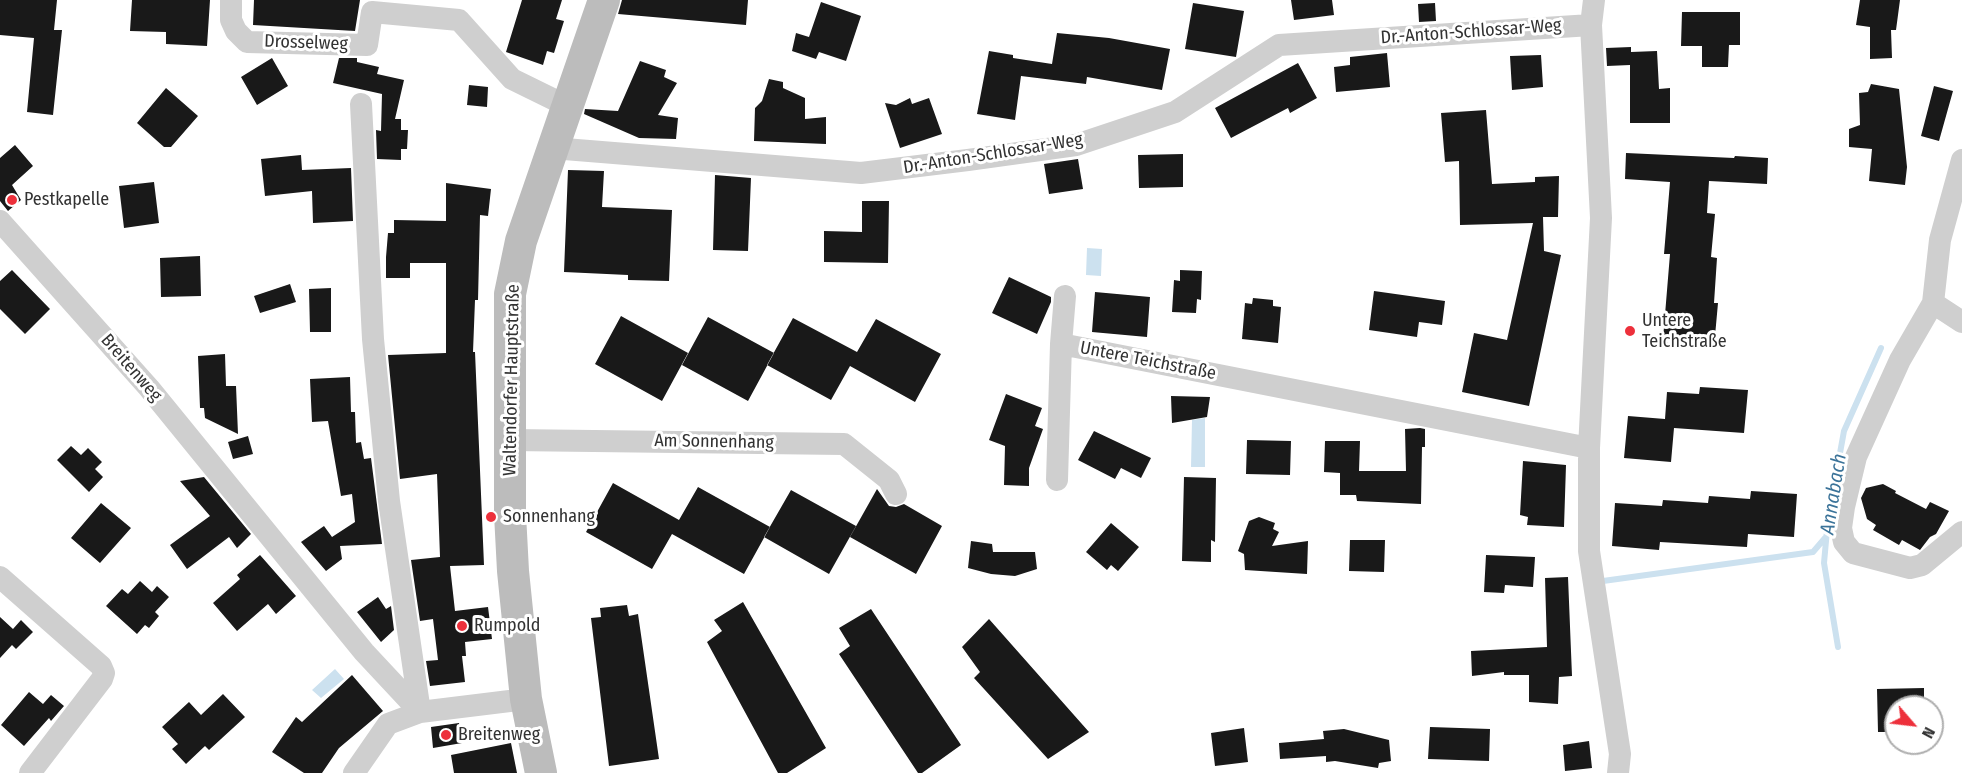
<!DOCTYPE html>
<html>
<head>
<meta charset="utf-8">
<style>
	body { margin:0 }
	#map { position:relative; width:1962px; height:773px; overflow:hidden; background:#fff; font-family:"Fira Sans Condensed",sans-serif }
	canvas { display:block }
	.north { position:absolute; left:1884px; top:695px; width:60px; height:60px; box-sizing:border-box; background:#fff; border:2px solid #adadad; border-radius:50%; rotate:118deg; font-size:16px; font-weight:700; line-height:24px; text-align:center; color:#323232 }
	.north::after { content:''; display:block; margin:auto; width:21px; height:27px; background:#ed303b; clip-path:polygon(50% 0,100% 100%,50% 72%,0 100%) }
</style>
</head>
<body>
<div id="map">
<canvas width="1962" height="773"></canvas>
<div class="north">N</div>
</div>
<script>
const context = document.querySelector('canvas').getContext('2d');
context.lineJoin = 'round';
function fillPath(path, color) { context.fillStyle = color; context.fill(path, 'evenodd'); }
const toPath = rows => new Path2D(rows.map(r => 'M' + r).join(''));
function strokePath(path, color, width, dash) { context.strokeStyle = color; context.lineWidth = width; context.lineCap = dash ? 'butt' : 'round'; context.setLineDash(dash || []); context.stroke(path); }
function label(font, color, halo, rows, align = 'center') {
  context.font = font + ' "Fira Sans Condensed",sans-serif'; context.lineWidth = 6; context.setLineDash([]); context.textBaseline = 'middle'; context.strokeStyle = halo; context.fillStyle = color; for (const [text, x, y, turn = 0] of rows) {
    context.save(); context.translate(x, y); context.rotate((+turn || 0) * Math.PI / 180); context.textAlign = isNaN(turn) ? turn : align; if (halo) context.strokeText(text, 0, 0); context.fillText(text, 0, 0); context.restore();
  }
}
fillPath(toPath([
	[1087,248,1102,249,1101,276,1086,275],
	[1205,418,1205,467,1191,467,1192,420],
	[335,669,344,679,321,698,312,690]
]), '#cce1ef');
strokePath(toPath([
	[1603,581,1813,552,1825,538],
	[1838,647,1824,563,1828,519,1844,431,1881,348]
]), '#cce1ef', 6);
fillPath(toPath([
	[0,0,57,0,54,30,62,30,53,115,27,112,34,38,0,35],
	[132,0,210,0,207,46,166,44,166,32,130,31],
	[254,0,360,0,355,31,253,25],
	[522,0,562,0,556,19,564,21,554,53,547,51,543,65,506,52],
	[622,0,748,0,746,25,618,14],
	[1291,0,1332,0,1334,15,1294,20],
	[1860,0,1900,0,1896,30,1891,30,1892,58,1870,59,1870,27,1856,25],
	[821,2,861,16,846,61,819,52,816,59,792,51,796,33,809,37],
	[1193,3,1244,11,1236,57,1185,49],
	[1435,3,1436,21,1419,22,1418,4],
	[1682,12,1740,12,1740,45,1729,45,1728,67,1702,67,1702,46,1681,46],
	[1057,33,1109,38,1170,49,1162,90,1087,77,1086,84,1021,76,1015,120,977,114,989,51,1013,55,1013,58,1052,64],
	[1631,47,1631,52,1657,51,1659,89,1670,88,1670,123,1630,123,1630,65,1607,66,1606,48],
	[1387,53,1390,87,1336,92,1334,67,1350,65,1350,57],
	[1541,55,1543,87,1512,90,1510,56],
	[272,58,288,86,257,105,241,77],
	[339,58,357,58,357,62,379,67,377,74,404,80,395,119,401,119,401,130,408,130,407,149,401,149,401,160,377,159,376,130,381,131,382,94,333,83],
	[640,61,666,70,664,77,677,83,658,115,678,118,676,139,639,138,584,114,585,109,618,111],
	[1298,63,1317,98,1290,113,1288,108,1231,138,1215,108],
	[769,79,783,82,783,88,805,98,805,119,826,117,826,144,754,141,755,108,762,101],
	[1871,84,1899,89,1907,167,1905,185,1869,181,1872,149,1849,147,1849,129,1860,125,1859,93,1868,92],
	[469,85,488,87,487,107,467,105],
	[1934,86,1953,91,1939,141,1921,136],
	[166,88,198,116,171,147,164,147,137,123],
	[910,98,912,104,929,98,942,134,900,148,885,103,896,105],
	[1486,110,1492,184,1535,182,1535,177,1559,176,1558,217,1543,217,1544,251,1561,255,1529,406,1462,392,1474,333,1507,340,1533,223,1460,225,1459,161,1445,162,1441,113],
	[15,145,33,166,12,185,21,200,8,211,0,201,0,158],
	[1626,153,1734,158,1735,156,1768,158,1767,184,1709,181,1707,213,1715,214,1711,257,1717,258,1714,303,1718,303,1714,347,1667,344,1668,339,1663,339,1670,254,1664,254,1670,182,1625,179],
	[1183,154,1183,187,1139,188,1138,155],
	[301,155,302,170,351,168,353,221,313,223,312,191,265,196,261,159],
	[1078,159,1083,189,1049,194,1044,164],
	[568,170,604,171,602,207,672,210,669,281,628,280,628,275,564,272],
	[715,175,751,178,748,251,713,250],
	[154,182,159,223,124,228,119,186],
	[446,183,491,189,488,216,480,215,478,300,475,300,473,352,475,352,484,565,450,566,455,611,488,607,492,639,465,642,466,656,462,656,465,682,430,686,426,661,438,660,433,619,420,621,411,560,440,557,437,474,400,479,388,355,446,353,446,263,410,263,410,278,386,278,386,257,388,233,394,233,394,220,446,221],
	[862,201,889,201,888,263,824,262,824,231,862,232],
	[200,256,201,296,161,297,160,258],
	[12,270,50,309,25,334,0,309,0,281],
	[1180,270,1202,271,1201,300,1197,299,1196,313,1172,312,1174,280,1180,281],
	[1009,277,1051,297,1051,302,1037,334,992,313],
	[290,284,296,302,260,313,254,296],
	[331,288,331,332,310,332,309,289],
	[1374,291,1445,301,1442,325,1419,322,1417,337,1369,330],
	[1095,292,1150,297,1147,337,1092,332],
	[1253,298,1273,300,1273,306,1281,307,1278,343,1242,339,1245,303,1252,304],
	[621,316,688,353,662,401,595,364],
	[708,317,774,353,748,401,682,365],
	[793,318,857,352,876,319,941,354,915,402,850,366,831,400,767,365],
	[225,354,226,386,236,386,238,434,205,418,204,408,200,408,198,356],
	[350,377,351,412,355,412,356,443,361,442,364,459,371,458,382,544,340,546,342,559,326,571,301,542,324,526,332,537,355,522,352,494,341,496,328,421,312,422,310,379],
	[1700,387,1748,390,1744,433,1674,428,1671,462,1624,458,1628,416,1665,419,1667,392,1699,394],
	[1006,394,1042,408,1035,426,1043,429,1029,468,1029,486,1004,485,1005,446,989,440],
	[1171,396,1210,397,1207,417,1172,423],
	[1420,428,1425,429,1425,447,1422,447,1421,504,1357,501,1356,495,1340,495,1340,473,1324,472,1325,441,1360,441,1359,471,1406,471,1405,429],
	[1094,431,1151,458,1141,478,1121,468,1115,479,1078,460],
	[248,436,253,454,233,459,228,442],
	[1247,440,1291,441,1290,475,1246,474],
	[71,446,81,455,88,448,102,462,95,469,103,477,89,492,57,460],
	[1523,461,1566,465,1564,527,1527,525,1528,517,1520,515],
	[204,477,251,534,237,548,229,537,187,569,170,545,210,516,180,481],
	[1184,477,1216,478,1215,542,1211,540,1211,562,1182,561],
	[613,483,679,520,698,487,770,527,744,574,672,534,652,569,586,532],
	[1883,484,1896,491,1895,493,1926,509,1930,502,1949,511,1936,534,1930,537,1920,550,1902,540,1899,545,1873,530,1876,525,1867,519,1861,498,1866,488],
	[877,489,889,506,896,507,904,504,942,526,916,574,850,537],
	[791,490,856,526,829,574,764,537],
	[1751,491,1797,494,1794,537,1748,534,1747,547,1660,542,1659,550,1612,546,1615,503,1662,506,1663,500,1708,503,1709,496,1750,499],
	[101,503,131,528,100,563,71,538],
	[1259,517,1275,523,1273,529,1279,532,1272,546,1308,541,1307,574,1245,570,1244,554,1238,551,1249,521],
	[1111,523,1139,547,1118,571,1111,565,1107,570,1086,552],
	[1350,540,1385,540,1384,572,1349,571],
	[971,541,992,544,993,552,1035,552,1037,569,1015,576,991,574,968,568],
	[260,555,296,596,276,614,268,604,237,631,213,603,240,579,237,575],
	[1486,555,1535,557,1533,587,1505,585,1504,593,1484,592],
	[1568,577,1572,676,1559,677,1558,704,1529,702,1529,675,1504,675,1504,672,1472,676,1471,651,1547,647,1545,578],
	[140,581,152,592,157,586,169,597,155,612,159,616,149,628,145,625,137,634,106,606,122,589,128,594],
	[378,597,386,609,391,606,394,630,381,642,357,612],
	[743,602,826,748,787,773,778,773,707,642,722,631,714,620],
	[627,605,629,616,638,614,659,759,609,766,591,618,601,617,600,608],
	[871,609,961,745,922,773,918,773,839,654,850,646,839,628],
	[0,617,13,629,21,620,33,632,16,649,12,645,0,658],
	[989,619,1089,732,1048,759,974,678,980,672,962,647],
	[352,675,383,711,339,748,322,773,304,773,272,752,296,717,302,722],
	[1924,688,1924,707,1896,707,1896,732,1878,732,1877,689],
	[29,692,43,704,51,695,64,706,51,721,49,718,24,746,1,725],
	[223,694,245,717,209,750,205,746,186,764,172,749,178,744,162,727,189,702,201,715],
	[459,723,462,743,433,748,431,727],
	[1430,727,1490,729,1489,761,1428,759],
	[1244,728,1248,762,1215,766,1211,733],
	[1344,729,1389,740,1391,761,1379,763,1378,768,1335,761,1326,762,1326,756,1280,759,1279,743,1324,739,1323,731],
	[1589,741,1592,768,1565,771,1563,745],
	[511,743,517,773,454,773,451,755]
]), '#191919');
strokePath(toPath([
	[231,0,231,20,236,31,247,42,367,45,372,12,459,20,512,79,567,106],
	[1594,0,1591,25,1601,218,1589,448,1589,551,1620,754,1618,773],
	[552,148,861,173,968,160,1076,145,1175,112,1279,45,1591,25],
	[1962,160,1940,240,1933,303,1900,360,1856,457,1844,507,1841,528,1844,542,1853,553,1910,568,1922,565,1962,532],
	[0,221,149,388,364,652,420,712,526,699],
	[1933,303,1962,322],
	[1061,344,1589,448],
	[510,440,844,444,889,480,896,494],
	[1057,480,1061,344,1065,296],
	[0,577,101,666,104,673,102,679,30,773],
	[354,773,388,724,420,712,389,501,373,339,361,104]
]), '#cfcfcf', 22);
strokePath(toPath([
	[541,773,526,699,513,571,510,514,510,294,521,241,604,0]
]), '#bcbcbc', 32);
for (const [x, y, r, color] of [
	[12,200,6,"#ed303b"],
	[1630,331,6,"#ed303b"],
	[491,517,6,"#ed303b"],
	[462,626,6,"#ed303b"],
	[446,735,6,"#ed303b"]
]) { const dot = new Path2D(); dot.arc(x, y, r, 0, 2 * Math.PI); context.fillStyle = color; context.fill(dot); strokePath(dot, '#fff', 2); }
label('18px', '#323232', '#fff', [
	["Dr.-Anton-Schlossar-Weg",1471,32,-4],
	["Drosselweg",306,43,2],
	["Dr.-Anton-Schlossar-Weg",993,154,-9],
	["Untere Teichstraße",1148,361,11],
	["Breitenweg",131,368,49],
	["Waltendorfer Hauptstraße",512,380,-89],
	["Am Sonnenhang",714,442,1]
]);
label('18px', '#323232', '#fff', [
	["Pestkapelle",24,200],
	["Untere",1642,321],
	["Teichstraße",1642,342],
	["Sonnenhang",503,517],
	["Rumpold",474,626],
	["Breitenweg",458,735]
], 'left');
label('italic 20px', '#3b7399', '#fff', [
	["Annabach",1834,494,-81]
]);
</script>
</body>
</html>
